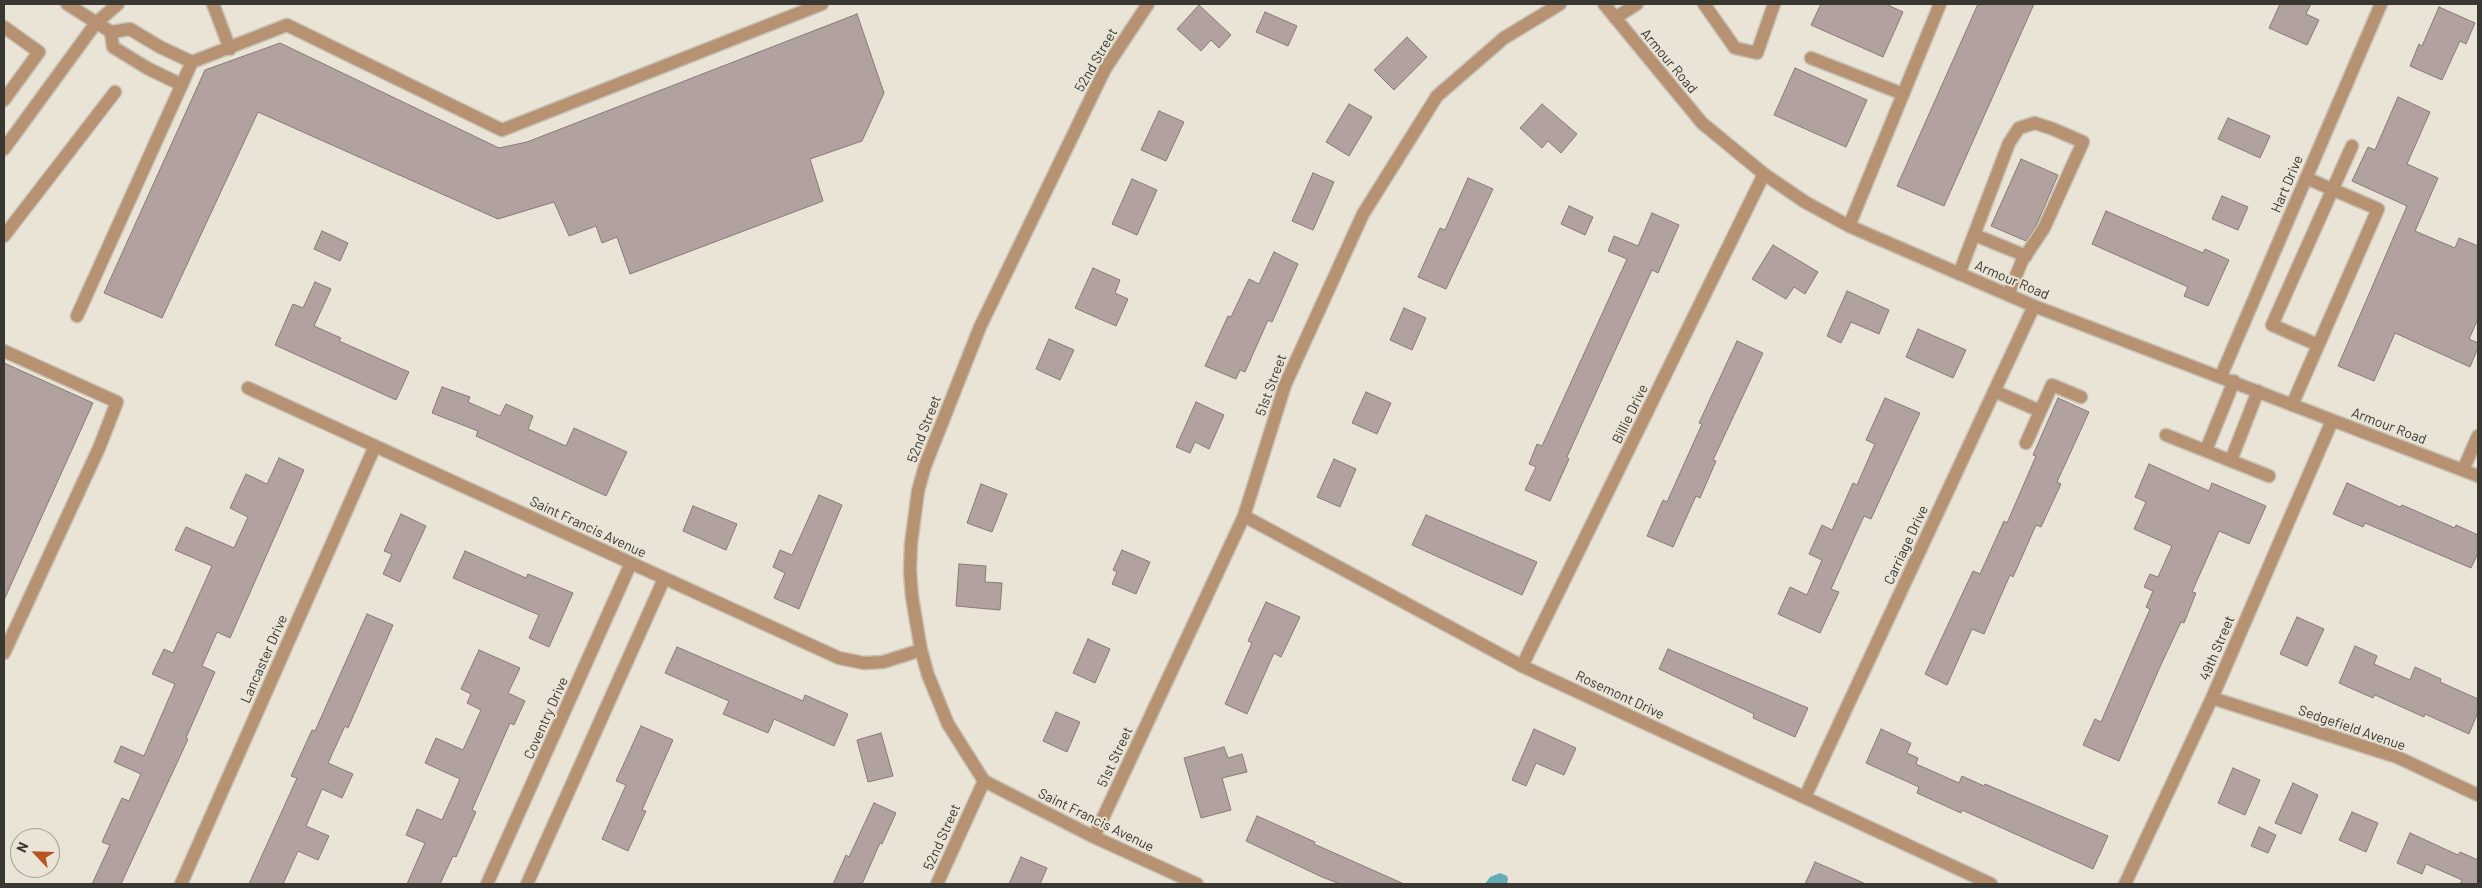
<!DOCTYPE html>
<html>
<head>
<meta charset="utf-8">
<style>
	body { margin:0 }
	#map { position:relative; width:2482px; height:888px; overflow:hidden; background:#e9e4d6; font-family:Barlow,sans-serif }
	canvas { display:block }
	.frame { position:absolute; inset:0; border:5px solid #393731; pointer-events:none }
	.north { position:absolute; left:10px; top:828px; width:50px; height:50px; box-sizing:border-box; background:#e9e4d6; border:1px solid #a39f94; border-radius:50%; rotate:294deg; font-size:14px; font-weight:700; line-height:20px; text-align:center; color:#393731 }
	.north::after { content:''; display:block; margin:auto; width:18px; height:22px; background:#b85420; clip-path:polygon(50% 0,100% 100%,50% 72%,0 100%) }
</style>
</head>
<body>
<div id="map">
<canvas width="2482" height="888"></canvas>
<div class="frame"></div>
<div class="north">N</div>
</div>
<script>
const context = document.querySelector('canvas').getContext('2d');
context.lineJoin = 'round';
function fillPath(path, color) { context.fillStyle = color; context.fill(path, 'evenodd'); }
const toPath = rows => new Path2D(rows.map(r => 'M' + r).join(''));
function strokePath(path, color, width, dash) { context.strokeStyle = color; context.lineWidth = width; context.lineCap = dash ? 'butt' : 'round'; context.setLineDash(dash || []); context.stroke(path); }
function label(font, color, halo, rows, align = 'center') {
  context.font = font + ' Barlow,sans-serif'; context.lineWidth = 4; context.setLineDash([]); context.textBaseline = 'middle'; context.strokeStyle = halo; context.fillStyle = color; for (const [text, x, y, turn = 0] of rows) {
    context.save(); context.translate(x, y); context.rotate((+turn || 0) * Math.PI / 180); context.textAlign = isNaN(turn) ? turn : align; if (halo) context.strokeText(text, 0, 0); context.fillText(text, 0, 0); context.restore();
  }
}
fillPath(toPath([
	[1500,873,1507,876,1508,879,1507,884,1485,884,1490,877]
]), '#63adb8');
const building = toPath([
	[1821,4,1886,4,1903,12,1883,57,1811,25,1821,4],
	[1978,4,2034,4,1944,206,1897,186,1978,4],
	[2280,4,2311,4,2306,14,2319,20,2307,45,2269,28,2280,4],
	[1199,5,1231,35,1219,48,1211,40,1201,51,1177,29,1199,5],
	[2439,7,2475,23,2466,44,2460,41,2442,80,2410,66,2419,44,2422,46,2439,7],
	[1265,12,1297,26,1288,46,1256,32,1265,12],
	[857,14,884,93,862,141,810,159,823,201,630,274,617,237,602,243,596,226,569,236,554,202,498,219,258,112,162,318,104,293,205,70,280,43,499,148,527,142,857,14],
	[1407,37,1427,57,1394,90,1374,70,1407,37],
	[1795,68,1867,100,1846,147,1774,115,1795,68],
	[2398,97,2430,112,2407,164,2438,178,2415,231,2455,248,2459,238,2478,246,2478,319,2469,339,2478,343,2478,348,2470,367,2395,333,2374,381,2338,366,2407,206,2352,181,2368,147,2375,150,2398,97],
	[1349,104,1372,117,1349,156,1326,142,1349,104],
	[1542,104,1577,134,1561,153,1548,141,1542,148,1520,128,1542,104],
	[1159,111,1184,122,1166,161,1141,150,1159,111],
	[2228,118,2270,136,2260,158,2218,139,2228,118],
	[2021,159,2058,175,2036,226,2026,241,1991,226,2021,159],
	[1313,173,1334,182,1313,230,1292,221,1313,173],
	[1468,178,1493,189,1446,289,1418,277,1440,228,1445,230,1468,178],
	[1132,179,1157,190,1137,235,1112,224,1132,179],
	[2222,196,2248,207,2238,230,2212,219,2222,196],
	[1569,206,1593,217,1585,235,1561,224,1569,206],
	[2106,211,2203,253,2205,249,2229,260,2208,306,2184,296,2188,287,2092,244,2106,211],
	[1652,213,1679,225,1658,273,1652,270,1603,377,1567,457,1569,459,1550,501,1525,490,1536,467,1529,464,1537,444,1542,446,1627,259,1608,251,1614,236,1638,246,1652,213],
	[322,231,348,243,340,261,314,249,322,231],
	[1773,245,1818,272,1805,294,1794,287,1786,299,1752,279,1773,245],
	[1274,252,1298,264,1272,322,1268,320,1245,372,1240,370,1236,379,1205,366,1228,316,1231,317,1249,279,1259,284,1274,252],
	[1093,268,1120,280,1115,293,1128,299,1116,326,1075,308,1093,268],
	[315,282,331,289,314,326,341,338,339,341,409,372,396,400,275,345,293,304,303,308,315,282],
	[1847,291,1889,310,1879,334,1851,322,1841,343,1827,336,1847,291],
	[1404,308,1426,318,1412,350,1390,340,1404,308],
	[1918,329,1966,350,1953,378,1906,357,1918,329],
	[1049,339,1074,350,1060,380,1036,369,1049,339],
	[1737,341,1763,353,1713,460,1716,461,1700,498,1696,496,1673,547,1647,536,1663,500,1667,502,1702,424,1699,423,1737,341],
	[4,363,93,403,4,600,4,363],
	[442,387,470,397,468,402,500,416,506,404,533,416,528,429,566,446,574,428,627,452,606,496,476,436,478,431,432,413,442,387],
	[1366,392,1391,403,1377,434,1352,423,1366,392],
	[1885,398,1920,413,1871,519,1864,516,1831,589,1839,592,1820,633,1778,614,1790,587,1807,595,1822,560,1809,554,1822,525,1832,530,1853,483,1857,485,1875,444,1866,440,1885,398],
	[2058,398,2089,412,2057,482,2061,484,2041,527,2036,525,2013,577,2010,575,1984,634,1972,629,1947,685,1925,674,1973,571,1980,574,2004,521,2007,523,2036,456,2033,455,2058,398],
	[1196,402,1224,415,1209,449,1195,442,1190,453,1176,447,1196,402],
	[279,458,304,470,230,638,217,632,202,666,215,672,186,738,188,739,121,884,92,884,110,845,102,842,122,798,129,801,141,774,114,762,121,746,144,756,175,684,152,674,164,649,173,653,212,566,175,550,186,527,234,548,248,517,230,508,246,474,267,484,279,458],
	[1334,459,1356,469,1340,507,1317,497,1334,459],
	[2149,464,2209,491,2212,483,2266,506,2249,544,2219,531,2192,592,2196,593,2184,623,2181,622,2159,669,2119,761,2083,745,2095,719,2101,722,2150,609,2146,607,2153,591,2144,587,2150,574,2158,577,2172,546,2134,529,2146,502,2135,497,2149,464],
	[2347,483,2400,507,2402,505,2455,528,2456,525,2478,535,2478,553,2471,568,2365,523,2363,527,2333,514,2347,483],
	[981,484,1007,494,992,532,967,523,981,484],
	[819,495,842,505,799,609,774,598,785,573,773,567,780,550,792,555,819,495],
	[693,506,737,524,726,550,683,531,693,506],
	[401,514,426,526,400,582,383,574,392,554,384,551,401,514],
	[1426,515,1537,562,1522,595,1412,545,1426,515],
	[1122,550,1150,562,1136,594,1112,584,1117,572,1113,570,1122,550],
	[465,551,526,578,528,574,573,593,549,647,529,638,539,615,453,578,465,551],
	[959,564,986,566,985,582,1002,583,1000,610,956,606,959,564],
	[1266,602,1300,617,1281,657,1274,653,1247,714,1225,704,1252,643,1248,641,1266,602],
	[367,614,393,625,348,728,345,726,328,763,353,774,342,798,322,789,306,826,329,836,318,860,298,851,283,884,249,884,297,778,291,776,312,730,315,731,367,614],
	[2297,617,2324,629,2307,666,2280,654,2297,617],
	[1088,639,1110,649,1095,683,1073,673,1088,639],
	[2355,646,2377,656,2374,664,2410,680,2415,667,2441,679,2440,682,2478,699,2478,712,2469,734,2425,714,2424,717,2375,695,2373,698,2339,683,2355,646],
	[677,647,803,701,805,695,848,714,834,746,774,719,768,733,723,714,729,701,665,673,677,647],
	[1668,649,1808,708,1795,737,1753,718,1754,714,1659,669,1668,649],
	[479,650,520,668,508,693,525,701,514,725,510,723,472,810,476,812,456,857,453,856,440,884,407,884,425,843,406,835,417,809,442,820,460,779,425,763,436,738,463,750,481,710,467,703,471,694,461,689,479,650],
	[1056,712,1080,722,1067,752,1043,741,1056,712],
	[641,726,673,740,642,810,646,811,628,851,602,839,626,785,616,781,641,726],
	[1534,729,1576,748,1564,775,1536,763,1526,786,1512,780,1534,729],
	[1881,729,1911,743,1907,753,1918,758,1916,764,1959,783,1962,776,1984,786,1985,784,2108,836,2093,869,1962,810,1961,813,1917,793,1919,787,1866,763,1881,729],
	[881,733,893,776,868,782,857,740,881,733],
	[1224,747,1228,758,1242,754,1247,772,1222,778,1231,810,1201,818,1184,758,1224,747],
	[2233,768,2260,780,2245,815,2218,803,2233,768],
	[2293,783,2318,795,2301,834,2275,823,2293,783],
	[874,803,896,813,882,844,880,843,862,884,833,884,846,855,849,857,874,803],
	[2352,812,2378,823,2366,852,2339,840,2352,812],
	[1257,816,1315,842,1314,844,1404,884,1340,884,1322,877,1246,841,1257,816],
	[2259,827,2276,835,2268,853,2251,846,2259,827],
	[2410,833,2458,855,2460,852,2478,860,2478,884,2460,884,2462,880,2426,864,2422,874,2397,863,2410,833],
	[1021,857,1047,868,1040,884,1009,884,1021,857],
	[1815,862,1866,884,1805,884,1815,862]
]);
fillPath(building, '#b1a19f');
strokePath(building, '#897977', 1);
const minor = toPath([
	[67,4,111,32,130,29,160,47,192,62],
	[213,4,230,49],
	[1604,4,1702,123,1764,174,1805,202,1849,226,2034,306,2478,476],
	[1704,4,1735,48,1757,53,1774,4],
	[1615,18,1637,4],
	[4,27,39,52,4,100],
	[111,32,113,47,147,68,182,85],
	[1811,58,1903,94],
	[4,149,96,23,118,4],
	[1849,226,1940,4],
	[1975,235,2026,256],
	[4,236,115,92],
	[1959,274,2009,143,2019,128,2035,123,2053,129,2083,142,2044,228,2022,261,2008,295],
	[77,316,192,62,287,25,502,130,822,4],
	[2318,345,2272,325,2352,146],
	[4,351,117,402,99,448,4,653],
	[2221,376,2381,4],
	[248,388,839,658,864,663,883,662,921,650],
	[1994,391,2040,411],
	[2292,405,2378,209,2306,178],
	[2166,435,2269,476],
	[2026,443,2052,385,2081,397],
	[2206,450,2234,381],
	[2231,460,2258,391],
	[2463,470,2478,436],
	[1244,516,1522,666,1991,884],
	[1522,666,1764,174],
	[2212,698,2397,757,2478,795],
	[984,781,1094,837,1197,884],
	[1805,797,2034,306],
	[1094,837,1244,516,1285,385,1363,214,1437,96,1504,38,1560,4],
	[181,884,375,446],
	[487,884,631,563],
	[527,884,664,579],
	[937,884,984,781,948,724,928,675,921,650,912,597,910,571,911,544,918,491,925,466,980,327,1105,69,1148,4],
	[2125,884,2212,698,2332,421]
]);
strokePath(minor, '#c6c1b5', 15);
strokePath(minor, '#b69273', 12);
label('14px', '#393731', '#e9e4d6', [
	["52nd Street",1096,60,-60],
	["Armour Road",1669,61,50],
	["Hart Drive",2287,184,-67],
	["Armour Road",2012,280,23],
	["51st Street",1271,385,-70],
	["Billie Drive",1630,414,-64],
	["Armour Road",2389,426,21],
	["52nd Street",924,429,-69],
	["Saint Francis Avenue",588,527,25],
	["Carriage Drive",1906,545,-65],
	["49th Street",2217,648,-67],
	["Lancaster Drive",264,659,-66],
	["Rosemont Drive",1620,695,25],
	["Coventry Drive",546,718,-66],
	["Sedgefield Avenue",2352,728,19],
	["51st Street",1115,757,-65],
	["Saint Francis Avenue",1096,820,26],
	["52nd Street",942,837,-66]
]);
</script>
</body>
</html>
